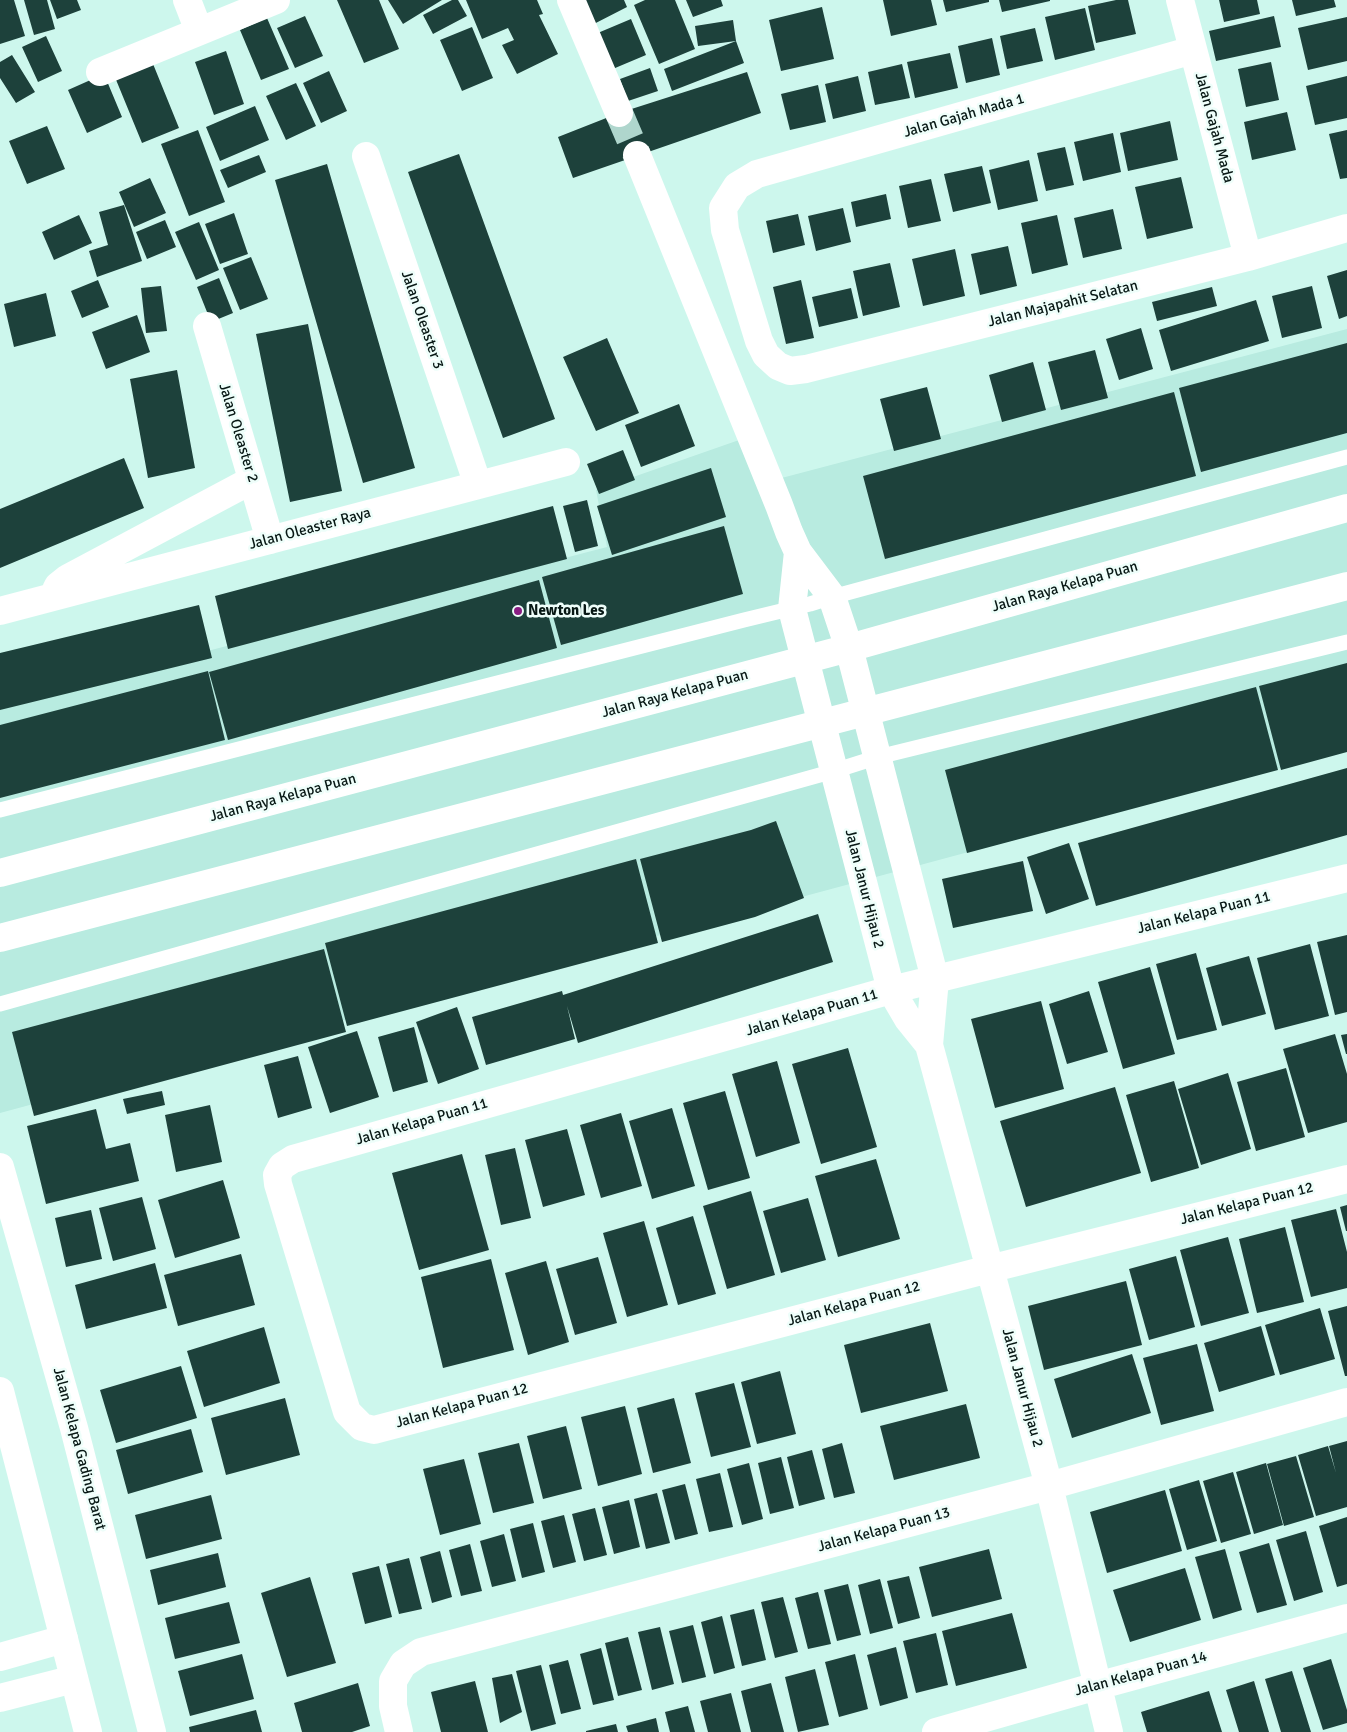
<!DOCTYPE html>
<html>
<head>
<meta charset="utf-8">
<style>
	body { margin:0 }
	canvas { display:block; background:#cdf7ed }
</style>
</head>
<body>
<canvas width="1347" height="1732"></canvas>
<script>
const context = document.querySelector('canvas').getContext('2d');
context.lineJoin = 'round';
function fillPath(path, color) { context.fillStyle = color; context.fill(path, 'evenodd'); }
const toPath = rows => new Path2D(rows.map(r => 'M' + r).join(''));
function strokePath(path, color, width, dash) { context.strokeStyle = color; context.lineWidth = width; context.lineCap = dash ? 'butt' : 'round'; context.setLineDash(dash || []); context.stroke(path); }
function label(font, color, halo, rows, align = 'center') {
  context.font = font + ' Signika,sans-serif'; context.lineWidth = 5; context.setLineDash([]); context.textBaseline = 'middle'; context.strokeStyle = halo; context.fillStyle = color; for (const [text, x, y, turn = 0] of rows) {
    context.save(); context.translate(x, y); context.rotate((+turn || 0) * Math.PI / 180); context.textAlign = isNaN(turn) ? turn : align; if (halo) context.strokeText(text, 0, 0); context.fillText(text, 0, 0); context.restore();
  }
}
fillPath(toPath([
	[1347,329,1347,750,0,1113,0,705,607,547,596,490,762,432,774,480]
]), '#b8ebe0');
fillPath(toPath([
	[0,0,14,0,25,36,0,44],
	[24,0,47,0,55,29,34,35],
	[50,0,77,0,81,10,57,19],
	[337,0,379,0,399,49,364,63],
	[388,0,442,0,403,24],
	[452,0,458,0,467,16,433,34,423,15],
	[466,0,537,0,543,14,539,15,558,54,517,74,502,45,514,40,508,28,482,39],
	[575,0,624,0,627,7,588,27],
	[645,0,675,0,695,49,659,64,634,5],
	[686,0,721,0,723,6,693,17],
	[883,0,931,0,937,25,891,36],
	[943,0,989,0,989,2,946,12],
	[999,0,1050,0,1050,1,1002,12],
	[1116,0,1128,0,1136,34,1096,43,1088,6],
	[1219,0,1257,0,1260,14,1224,22],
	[1292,0,1334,0,1336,7,1296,16],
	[822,7,834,59,781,71,769,20],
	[1085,8,1095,50,1055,60,1045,17],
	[305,16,323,56,295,68,277,28],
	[1274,16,1281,47,1216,61,1209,31],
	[1347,17,1347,61,1308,70,1298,28],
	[267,18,289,69,261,80,240,30],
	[631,19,646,55,608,71,593,35],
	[733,20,736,41,698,46,695,26],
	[472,27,493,78,462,91,440,40],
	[1035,28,1043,61,1007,69,1000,36],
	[46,36,62,71,38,82,22,47],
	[992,38,1000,75,966,83,958,46],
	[736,41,744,63,672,91,664,69],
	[226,51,244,104,214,115,195,62],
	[950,53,958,88,915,98,907,62],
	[149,54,179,128,142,143,112,70],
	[12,55,35,92,16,103,0,78,0,62],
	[1271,62,1279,100,1246,107,1238,69],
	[902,64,910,98,875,105,868,72],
	[650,68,658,91,628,101,620,79],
	[329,71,347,111,321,123,303,83],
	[747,72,761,113,573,178,558,137,619,113],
	[104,74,122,117,87,133,68,90],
	[858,76,866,111,833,119,825,84],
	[1347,76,1347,118,1315,125,1306,86],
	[296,83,316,126,286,140,266,96],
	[818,85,826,122,790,130,781,94],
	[255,106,269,140,220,161,206,127],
	[1287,112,1296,150,1252,160,1244,122],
	[1170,121,1178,160,1128,171,1120,133],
	[47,126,65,169,27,184,9,141],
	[198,130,225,202,189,216,161,144],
	[1347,130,1347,178,1340,179,1329,134],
	[1113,133,1121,172,1083,181,1074,142],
	[1065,147,1074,185,1046,191,1037,153],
	[459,154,555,419,503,438,408,172],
	[259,155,266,172,228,188,220,170],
	[1029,160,1038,201,998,210,989,170],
	[327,164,415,468,363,483,275,180],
	[982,166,991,203,953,212,944,174],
	[1181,177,1193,228,1147,239,1135,187],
	[150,178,166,213,134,227,119,192],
	[931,179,941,221,908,228,899,186],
	[886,194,891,219,856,227,851,202],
	[124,205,142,261,97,277,89,251,108,245,99,212],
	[843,208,851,242,816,251,808,216],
	[1113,209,1122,249,1083,258,1074,218],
	[234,213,248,254,220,264,205,224],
	[798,214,805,245,773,253,766,221],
	[79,215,92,243,54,260,42,232],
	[1057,215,1068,265,1032,274,1021,223],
	[165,220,176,247,147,259,136,232],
	[199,222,219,270,196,280,175,232],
	[1008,246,1017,286,980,295,971,254],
	[955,249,965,296,923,306,912,259],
	[251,257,268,299,240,310,223,268],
	[890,263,900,307,863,316,853,271],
	[1347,270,1347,316,1339,319,1327,276],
	[219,278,233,313,211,322,197,287],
	[98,280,109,307,82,318,71,291],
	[801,280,814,338,786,344,773,287],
	[161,286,167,331,146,333,141,288],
	[1312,286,1322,328,1282,338,1272,296],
	[1212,287,1217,306,1157,321,1152,302],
	[851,288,858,318,819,327,812,297],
	[46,293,56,336,14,347,4,304],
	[1256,300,1269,341,1171,371,1159,330],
	[137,315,150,352,106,369,92,332],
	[308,324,342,491,290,502,256,334],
	[1141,328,1153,369,1119,380,1106,339],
	[607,338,639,413,596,431,563,357],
	[1347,343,1347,433,1201,472,1179,388],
	[1095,350,1108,398,1061,410,1048,362],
	[1033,362,1046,410,1002,422,989,375],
	[177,370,195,468,148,478,130,379],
	[927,387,941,439,894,451,880,399],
	[1174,392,1196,476,885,559,863,476],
	[679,404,695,446,641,467,625,425],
	[623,450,635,480,599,494,587,464],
	[124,458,144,508,0,568,0,509],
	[711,468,726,517,612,555,597,506],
	[587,500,598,546,575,552,563,506],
	[553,506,567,559,228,649,215,596],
	[724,526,743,594,561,645,542,577],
	[539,580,557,648,228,740,209,672],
	[199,605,212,658,0,710,0,653],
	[1347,663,1347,752,1281,770,1259,686],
	[208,671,225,740,0,798,0,725],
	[1256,687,1278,770,967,853,945,770],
	[1347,768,1347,835,1096,906,1078,843],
	[776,821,804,898,755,917,662,942,640,859,751,830],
	[1069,843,1089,899,1046,914,1027,857],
	[636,859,658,943,347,1026,325,943],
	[1023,861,1033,911,953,928,942,879],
	[818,914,833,962,578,1043,567,1006,575,1039,486,1065,472,1017,562,991,563,995],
	[1347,935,1347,1012,1335,1015,1317,942],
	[1310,944,1329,1016,1275,1030,1257,958],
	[324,949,346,1032,34,1116,12,1032],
	[1196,953,1217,1030,1177,1040,1156,964],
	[1249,956,1266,1014,1222,1026,1206,968],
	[1150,967,1175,1054,1123,1069,1098,982],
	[1089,991,1108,1052,1067,1064,1049,1004],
	[1041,1001,1064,1089,995,1108,971,1019],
	[457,1007,479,1069,438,1084,416,1022],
	[414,1027,428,1082,393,1092,378,1037],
	[357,1031,379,1097,330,1113,308,1047],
	[1335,1034,1347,1074,1347,1122,1308,1133,1283,1049],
	[1347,1034,1347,1054,1346,1054,1341,1035],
	[848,1048,877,1147,821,1164,792,1064],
	[298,1056,312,1108,278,1118,264,1065],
	[777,1061,800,1143,756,1157,732,1074],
	[1286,1068,1305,1137,1256,1151,1237,1082],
	[1228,1073,1251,1149,1201,1165,1178,1089],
	[1174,1081,1199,1168,1151,1182,1126,1095],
	[1115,1087,1141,1173,1026,1207,1000,1121],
	[162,1091,165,1105,127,1114,123,1099],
	[725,1091,750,1178,708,1190,683,1103],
	[210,1105,222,1162,176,1172,165,1115],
	[672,1108,695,1186,652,1199,629,1121],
	[96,1109,106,1149,130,1143,139,1181,46,1204,27,1126],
	[621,1113,642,1186,601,1198,580,1125],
	[567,1129,585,1195,543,1207,525,1140],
	[515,1148,531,1218,501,1225,485,1155],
	[462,1154,489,1250,419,1270,392,1173],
	[876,1159,900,1239,838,1257,815,1176],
	[223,1180,240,1238,175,1258,158,1200],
	[751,1191,775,1275,727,1289,703,1206],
	[142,1197,156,1249,113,1261,99,1208],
	[808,1198,826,1260,781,1273,763,1211],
	[1347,1205,1347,1231,1346,1231,1340,1207],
	[1336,1209,1347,1252,1347,1288,1311,1297,1291,1220],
	[91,1210,102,1259,66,1267,55,1218],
	[693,1216,716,1294,678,1305,656,1228],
	[644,1221,668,1305,627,1317,603,1233],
	[1285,1227,1304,1302,1257,1313,1239,1239],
	[1228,1237,1249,1313,1201,1326,1180,1250],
	[241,1254,255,1305,178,1326,164,1275],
	[1176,1256,1195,1327,1149,1340,1129,1269],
	[598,1257,617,1323,575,1335,556,1269],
	[491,1259,514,1350,443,1368,421,1277],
	[546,1261,569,1342,528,1355,505,1273],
	[155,1263,167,1308,86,1329,75,1285],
	[1126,1281,1142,1345,1044,1370,1028,1306],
	[1347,1306,1347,1376,1345,1376,1328,1311],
	[1320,1308,1335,1359,1280,1375,1265,1325],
	[930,1323,948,1391,861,1413,844,1345],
	[1261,1326,1275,1375,1219,1392,1204,1343],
	[264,1327,280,1383,204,1407,187,1351],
	[1197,1344,1214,1411,1161,1425,1143,1358],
	[1132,1354,1151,1413,1072,1438,1054,1379],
	[181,1366,197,1418,116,1443,100,1390],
	[780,1371,796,1434,757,1444,741,1382],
	[734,1383,751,1447,711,1457,695,1393],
	[285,1398,300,1455,226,1475,211,1418],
	[674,1398,691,1463,653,1473,637,1408],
	[966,1404,980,1458,894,1480,880,1426],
	[625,1406,642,1474,598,1486,581,1417],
	[566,1426,582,1489,543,1499,527,1436],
	[191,1429,203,1472,128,1494,116,1450],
	[1347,1441,1347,1507,1316,1516,1298,1455,1328,1446,1336,1473,1329,1446],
	[519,1443,534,1503,493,1513,478,1453],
	[842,1443,855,1493,834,1498,822,1449],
	[812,1450,825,1499,799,1506,787,1457],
	[1296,1456,1314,1517,1284,1526,1267,1464],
	[781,1457,794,1508,770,1514,758,1463],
	[464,1459,481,1524,440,1535,423,1469],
	[749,1463,763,1519,742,1525,727,1469],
	[1266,1463,1283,1525,1254,1534,1236,1472],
	[1233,1472,1251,1534,1221,1543,1203,1481],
	[720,1473,733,1527,709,1532,696,1479],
	[1199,1480,1217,1541,1187,1550,1169,1489],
	[685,1484,698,1534,675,1540,662,1490],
	[1165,1490,1182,1551,1107,1573,1090,1512],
	[657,1493,670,1543,646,1549,634,1499],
	[211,1495,222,1539,146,1559,135,1515],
	[629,1500,640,1547,614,1554,602,1507],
	[595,1508,607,1555,584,1561,572,1514],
	[564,1515,576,1562,553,1568,541,1521],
	[1347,1517,1347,1584,1337,1587,1319,1526],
	[533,1523,545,1572,522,1578,510,1529],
	[1306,1531,1323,1592,1294,1601,1276,1540],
	[504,1534,516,1581,492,1587,480,1541],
	[1269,1543,1287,1605,1257,1613,1239,1552],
	[470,1544,482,1591,461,1596,449,1550],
	[989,1549,1002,1599,932,1617,919,1567],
	[1225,1549,1242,1610,1213,1619,1195,1557],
	[440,1551,452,1597,432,1603,420,1557],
	[218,1553,226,1587,158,1605,150,1570],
	[409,1558,422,1609,399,1614,386,1564],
	[379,1566,392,1617,365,1624,352,1573],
	[1185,1568,1201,1620,1130,1642,1113,1590],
	[909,1576,920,1618,898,1624,887,1581],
	[310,1577,336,1663,287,1677,261,1593],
	[880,1579,893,1628,870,1634,858,1585],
	[848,1584,861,1635,837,1641,824,1590],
	[818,1592,831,1644,808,1649,795,1598],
	[783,1597,798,1652,775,1658,761,1602],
	[229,1602,240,1643,175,1659,165,1618],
	[754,1609,766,1660,742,1666,730,1615],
	[1012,1613,1027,1668,956,1686,942,1631],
	[722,1616,735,1668,714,1674,701,1622],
	[693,1625,706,1677,682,1683,669,1631],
	[660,1627,674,1684,652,1690,638,1632],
	[936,1633,948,1685,916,1693,903,1641],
	[628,1637,642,1690,618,1696,605,1643],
	[896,1647,908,1698,880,1706,867,1655],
	[601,1648,614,1700,593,1705,580,1654],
	[242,1654,254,1699,190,1716,178,1671],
	[855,1654,868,1709,839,1717,825,1662],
	[1331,1659,1347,1710,1347,1723,1323,1730,1303,1668],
	[568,1660,581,1709,561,1714,549,1665],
	[541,1665,556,1724,531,1731,516,1671],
	[815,1669,829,1725,798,1732,785,1677],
	[1292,1671,1311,1732,1281,1732,1265,1679],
	[512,1674,522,1712,500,1723,492,1678],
	[475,1681,488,1732,441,1732,431,1692],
	[1254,1681,1269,1732,1239,1732,1226,1690],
	[358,1683,370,1726,352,1732,302,1732,294,1703],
	[771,1683,784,1732,751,1732,741,1691],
	[1209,1691,1222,1732,1147,1732,1141,1712],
	[731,1693,741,1732,708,1732,700,1701],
	[688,1706,695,1732,670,1732,665,1712],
	[256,1710,262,1732,190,1732,189,1727],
	[656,1718,659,1732,628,1732,626,1726],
	[616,1724,618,1732,586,1732,586,1731]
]), '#1d413b');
strokePath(toPath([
	[619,113,637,155]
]), '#afd6cd', 28, [28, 14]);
strokePath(toPath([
	[0,810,744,620,810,604,832,597,1347,457],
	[0,1004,834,771,878,757,1347,642]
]), '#fff', 15);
strokePath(toPath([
	[187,0,199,31],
	[571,0,619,113],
	[1180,0,1248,257],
	[1193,50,757,174,737,186,723,208,725,230,759,341,766,355,778,366,790,371,806,369,1248,257,1347,228],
	[100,72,276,0],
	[637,155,779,505,789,532,798,552,832,597,849,648,935,979,929,1045,1049,1486,1109,1732],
	[366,156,478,485],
	[207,326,270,540],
	[798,552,792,609,891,990,908,1019,929,1045],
	[56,590,58,586,68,578,252,480],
	[0,611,566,462],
	[1347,878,891,990,293,1159,282,1166,277,1175,278,1184,347,1412,362,1427,374,1430,989,1269,1347,1179],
	[0,1657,64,1639],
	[0,1698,74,1679],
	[399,1732,393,1706,393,1681,403,1664,421,1652,1049,1486,1347,1402],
	[936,1732,1097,1686,1347,1618]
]), '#fff', 28);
strokePath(toPath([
	[0,873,849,648,1347,508],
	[0,938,1347,586],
	[0,1167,74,1428,152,1732],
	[0,1391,88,1732]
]), '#fff', 28);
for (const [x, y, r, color] of [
	[518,611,5,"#891d83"]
]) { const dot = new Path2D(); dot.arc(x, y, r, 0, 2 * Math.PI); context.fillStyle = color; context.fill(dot); strokePath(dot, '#eefefa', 2); }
label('15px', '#081815', '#eefefa', [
	["Jalan Gajah Mada 1",964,116,-16],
	["Jalan Gajah Mada",1214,128,75],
	["Jalan Majapahit Selatan",1063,304,-14],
	["Jalan Oleaster 3",422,320,71],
	["Jalan Oleaster 2",238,433,73],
	["Jalan Oleaster Raya",310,529,-15],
	["Jalan Raya Kelapa Puan",1065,587,-16],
	["Jalan Raya Kelapa Puan",675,694,-15],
	["Jalan Raya Kelapa Puan",283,798,-15],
	["Jalan Janur Hijau 2",864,889,76],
	["Jalan Kelapa Puan 11",1204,913,-14],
	["Jalan Kelapa Puan 11",812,1013,-16],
	["Jalan Kelapa Puan 11",422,1122,-16],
	["Jalan Kelapa Puan 12",1247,1204,-14],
	["Jalan Kelapa Puan 12",854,1304,-15],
	["Jalan Janur Hijau 2",1022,1388,75],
	["Jalan Kelapa Puan 12",462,1406,-15],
	["Jalan Kelapa Gading Barat",79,1449,75],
	["Jalan Kelapa Puan 13",884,1530,-15],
	["Jalan Kelapa Puan 14",1141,1674,-15]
]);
label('bold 15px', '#081815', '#eefefa', [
	["Newton Les",528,611]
], 'left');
</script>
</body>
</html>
